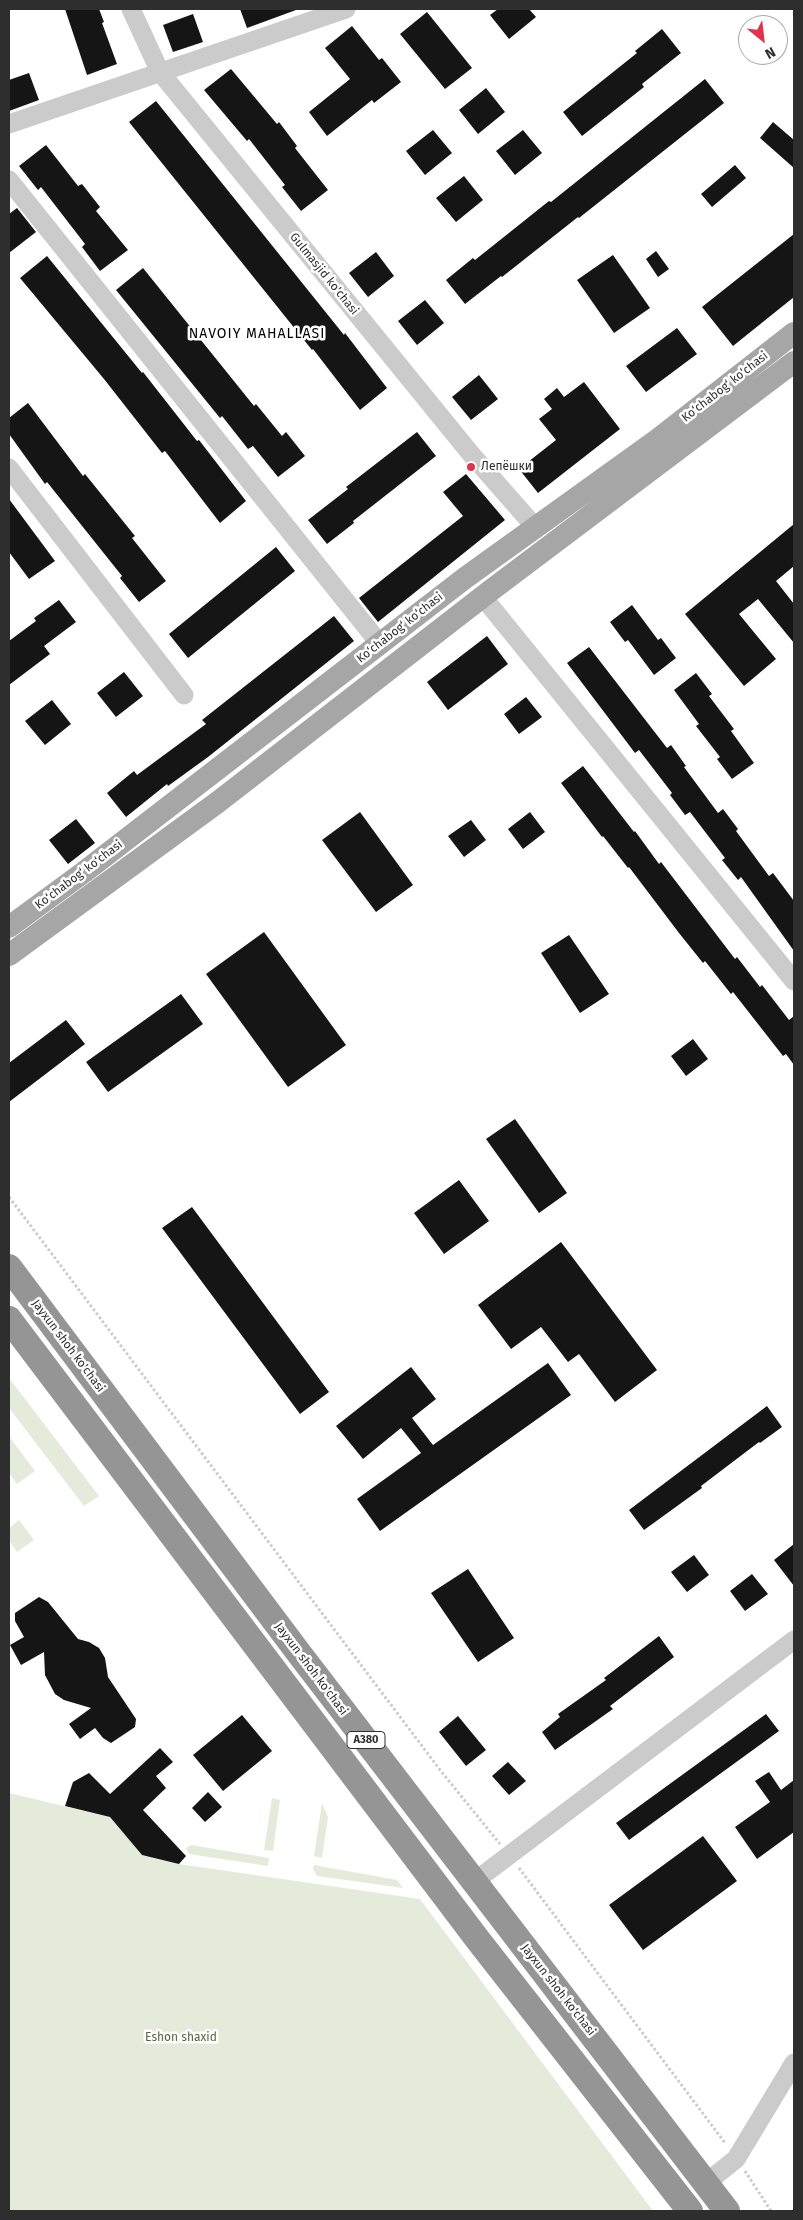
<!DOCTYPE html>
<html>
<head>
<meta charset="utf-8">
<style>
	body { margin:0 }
	#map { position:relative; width:803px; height:2220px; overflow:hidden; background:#fff; font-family:"Fira Sans",sans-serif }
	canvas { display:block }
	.frame { position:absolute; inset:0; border:10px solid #2e2e2e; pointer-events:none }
	.north { position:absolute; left:738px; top:15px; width:50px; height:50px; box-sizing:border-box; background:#fff; border:1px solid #ababab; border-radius:50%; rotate:151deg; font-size:14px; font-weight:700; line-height:20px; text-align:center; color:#2e2e2e }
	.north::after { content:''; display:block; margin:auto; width:18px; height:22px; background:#e2324c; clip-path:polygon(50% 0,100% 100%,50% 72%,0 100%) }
</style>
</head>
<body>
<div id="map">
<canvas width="803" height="2220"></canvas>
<div class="frame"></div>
<div class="north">N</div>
</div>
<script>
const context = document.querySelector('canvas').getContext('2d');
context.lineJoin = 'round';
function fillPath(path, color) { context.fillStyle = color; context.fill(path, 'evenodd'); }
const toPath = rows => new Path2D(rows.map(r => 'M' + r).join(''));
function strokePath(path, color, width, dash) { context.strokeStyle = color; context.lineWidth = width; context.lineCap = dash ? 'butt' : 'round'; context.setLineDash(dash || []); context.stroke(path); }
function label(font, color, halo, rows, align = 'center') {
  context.font = font + ' "Fira Sans",sans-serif'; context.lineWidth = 5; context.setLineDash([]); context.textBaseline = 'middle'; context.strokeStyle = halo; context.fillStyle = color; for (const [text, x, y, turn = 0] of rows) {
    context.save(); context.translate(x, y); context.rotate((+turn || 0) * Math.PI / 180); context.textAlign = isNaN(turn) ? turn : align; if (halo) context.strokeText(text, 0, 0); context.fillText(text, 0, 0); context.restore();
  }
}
fillPath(toPath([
	[9,1378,99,1496,84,1506,9,1408],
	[9,1436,35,1471,17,1484,9,1473],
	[19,1520,34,1540,17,1552,9,1540,9,1528],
	[9,1793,110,1817,142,1855,179,1864,420,1899,653,2211,9,2211],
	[272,1798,280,1800,273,1851,264,1850],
	[322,1803,328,1817,322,1858,314,1856],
	[191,1845,269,1858,268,1866,189,1854,186,1848],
	[314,1865,397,1880,403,1888,317,1876,313,1869]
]), '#e5ebdb');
fillPath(toPath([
	[65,9,99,9,104,22,102,23,117,64,87,75],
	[240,9,296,9,296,10,247,28],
	[498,9,529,9,536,17,509,39,490,15],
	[427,12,472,68,445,89,400,34],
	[193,14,203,42,173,52,163,25],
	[352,26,379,60,382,58,401,82,374,103,372,100,327,136,309,112,350,79,325,48],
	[662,29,681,53,642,84,644,87,582,136,563,112,637,53,635,51],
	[231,69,277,124,279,122,297,146,295,148,328,190,301,211,282,187,285,185,249,139,247,141,204,90],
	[29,73,39,100,9,111,9,80],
	[705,79,724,103,579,218,578,217,502,277,501,276,465,304,446,280,473,258,475,260,549,201,551,202],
	[486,88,505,112,478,134,459,110],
	[156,101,344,335,345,333,387,388,360,410,313,349,312,350,129,122],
	[773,122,794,140,794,168,760,138],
	[433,130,452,153,425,175,406,151],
	[523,130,542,153,515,175,496,151],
	[46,145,78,186,82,184,100,207,96,211,128,250,100,271,82,247,85,244,41,187,38,190,19,166],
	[735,165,746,178,712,207,701,194],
	[464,176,483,200,456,222,436,198],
	[17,208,36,232,9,253,9,214],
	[794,234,794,297,733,346,702,307],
	[656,251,669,269,658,277,646,259],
	[376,252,394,276,368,297,349,273],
	[613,255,650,308,614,333,577,280],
	[47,256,142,373,143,372,197,441,199,440,246,501,220,523,165,451,162,453,104,379,20,278],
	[143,268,254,406,256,404,282,436,286,432,305,456,278,477,253,446,248,449,222,416,220,418,116,290],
	[425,300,444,323,417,345,398,321],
	[677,328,697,354,646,392,626,366],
	[479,375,498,399,471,420,452,397],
	[584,382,620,429,538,493,519,469,556,440,539,419,552,409,544,399,557,388,564,397],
	[28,403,83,476,85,474,135,536,132,538,166,581,139,602,120,578,122,576,47,482,45,484,9,434,9,418],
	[417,432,436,456,353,521,354,523,327,544,308,520,348,489,346,487],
	[466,474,505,520,378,622,359,598,463,516,443,492],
	[9,499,55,561,29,579,9,552],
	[794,524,794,566,776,581,794,604,794,643,758,599,739,614,776,659,744,686,685,614],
	[276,547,295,571,188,658,169,634],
	[59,600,76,622,44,646,50,654,9,685,9,641,36,621,34,618],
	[632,605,658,640,661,638,676,658,654,675,628,640,625,642,610,622],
	[334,616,354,641,208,757,168,786,167,784,126,817,107,793,134,771,137,775,206,724,202,720],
	[487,636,508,664,448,710,427,682],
	[589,647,667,748,671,745,686,766,684,767,718,813,723,809,738,829,736,831,769,876,773,873,794,901,794,951,741,877,738,880,722,860,725,858,690,812,685,815,670,795,672,793,639,750,635,753,567,663],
	[124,672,143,696,116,717,97,693],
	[696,673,712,694,709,696,734,729,731,731,754,763,732,779,717,759,720,757,696,726,699,724,674,690],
	[526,697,542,717,519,734,504,714],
	[52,700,71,724,45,745,25,721],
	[583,766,634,832,635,831,659,864,661,862,735,959,737,957,760,987,762,985,789,1020,794,1016,794,1065,786,1054,783,1056,733,992,731,994,705,961,703,963,679,933,629,867,628,868,603,836,602,837,561,783],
	[360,812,413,885,376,912,322,840],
	[530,812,545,832,523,849,508,829],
	[76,819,95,843,68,864,49,840],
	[471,820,486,840,464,857,448,836],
	[264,932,346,1045,288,1087,206,974],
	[569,935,609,994,580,1013,541,953],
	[181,994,203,1024,108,1092,86,1062],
	[66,1020,85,1044,9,1102,9,1063],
	[693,1039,708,1059,686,1076,671,1056],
	[515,1119,567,1193,539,1213,486,1139],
	[459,1180,489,1221,444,1254,414,1213],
	[192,1207,329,1392,300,1414,162,1228],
	[561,1242,657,1370,615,1402,579,1354,568,1362,541,1327,511,1349,478,1305],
	[548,1363,571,1395,380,1531,357,1499,421,1453,401,1428,363,1459,336,1426,411,1367,436,1399,412,1418,433,1445],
	[767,1406,782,1427,760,1443,759,1442,701,1486,702,1488,644,1530,629,1510],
	[794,1544,794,1586,774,1560],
	[694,1555,709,1575,687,1592,671,1572],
	[468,1569,514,1638,478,1662,431,1593],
	[752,1574,768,1594,745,1611,730,1591],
	[39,1597,48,1602,78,1639,89,1642,99,1648,105,1658,108,1677,136,1719,135,1727,111,1743,103,1738,95,1728,80,1739,69,1724,91,1708,64,1700,55,1694,45,1675,44,1652,21,1665,10,1645,24,1637,15,1621,15,1613],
	[659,1636,674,1657,610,1706,613,1709,555,1750,542,1732,560,1717,558,1714,606,1680,604,1678],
	[766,1714,779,1731,629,1840,616,1823],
	[242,1715,272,1751,223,1791,193,1755],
	[458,1716,486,1750,466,1766,439,1732],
	[160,1748,173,1762,156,1776,166,1788,143,1810,186,1856,179,1864,142,1855,110,1817,65,1806,73,1782,89,1773,110,1794],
	[508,1762,526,1781,509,1795,492,1776],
	[769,1772,781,1790,794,1780,794,1832,757,1859,735,1827,770,1802,755,1781],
	[208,1792,222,1807,205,1822,192,1808],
	[703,1836,737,1881,643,1950,609,1905]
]), '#151515');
strokePath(toPath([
	[9,1197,440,1770,500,1844],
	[519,1868,725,2143],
	[745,2171,771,2211]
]), '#cbcbcb', 3, [2.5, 2.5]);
strokePath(toPath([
	[131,9,160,72,471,454,535,527],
	[9,124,346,9],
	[9,180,380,644],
	[9,468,184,695],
	[483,597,794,981],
	[475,1881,794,1640],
	[706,2183,736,2159,794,2063]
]), '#cbcbcb', 19);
strokePath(toPath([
	[9,927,84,872,465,578,657,440,794,333],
	[9,955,218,802,490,591,794,362]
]), '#a6a6a6', 22);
strokePath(toPath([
	[9,1267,298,1652,727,2211],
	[9,1319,478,1940,690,2211]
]), '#959595', 26);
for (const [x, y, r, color] of [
	[471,467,5,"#e2324c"]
]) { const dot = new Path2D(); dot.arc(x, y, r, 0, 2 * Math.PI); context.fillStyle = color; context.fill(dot); strokePath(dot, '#fff', 2); }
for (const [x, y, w] of [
	[366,1740,38]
]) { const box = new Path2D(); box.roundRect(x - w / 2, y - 8.5, w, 17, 4); context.fillStyle = '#fff'; context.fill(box); strokePath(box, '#2e2e2e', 1); }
label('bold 11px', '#2e2e2e', null, [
	["A380",366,1740]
]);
label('12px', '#2e2e2e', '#fff', [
	["Gulmasjid ko'chasi",324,274,51],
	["Ko‘chabog‘ ko‘chasi",725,387,-38],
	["Ko‘chabog‘ ko‘chasi",400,628,-38],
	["Ko‘chabog‘ ko‘chasi",79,875,-37],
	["Jayxun shoh ko'chasi",68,1346,53],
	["Jayxun shoh ko'chasi",311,1669,53],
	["Jayxun shoh ko'chasi",558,1990,52]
]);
label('12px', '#2e2e2e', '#fff', [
	["Лепёшки",481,467]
], 'left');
label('12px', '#54693c', '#fff', [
	["Eshon shaxid",181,2038]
]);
context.letterSpacing = '1px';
label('14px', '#000', '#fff', [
	["NAVOIY MAHALLASI",257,334]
]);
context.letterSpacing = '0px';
</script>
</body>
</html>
